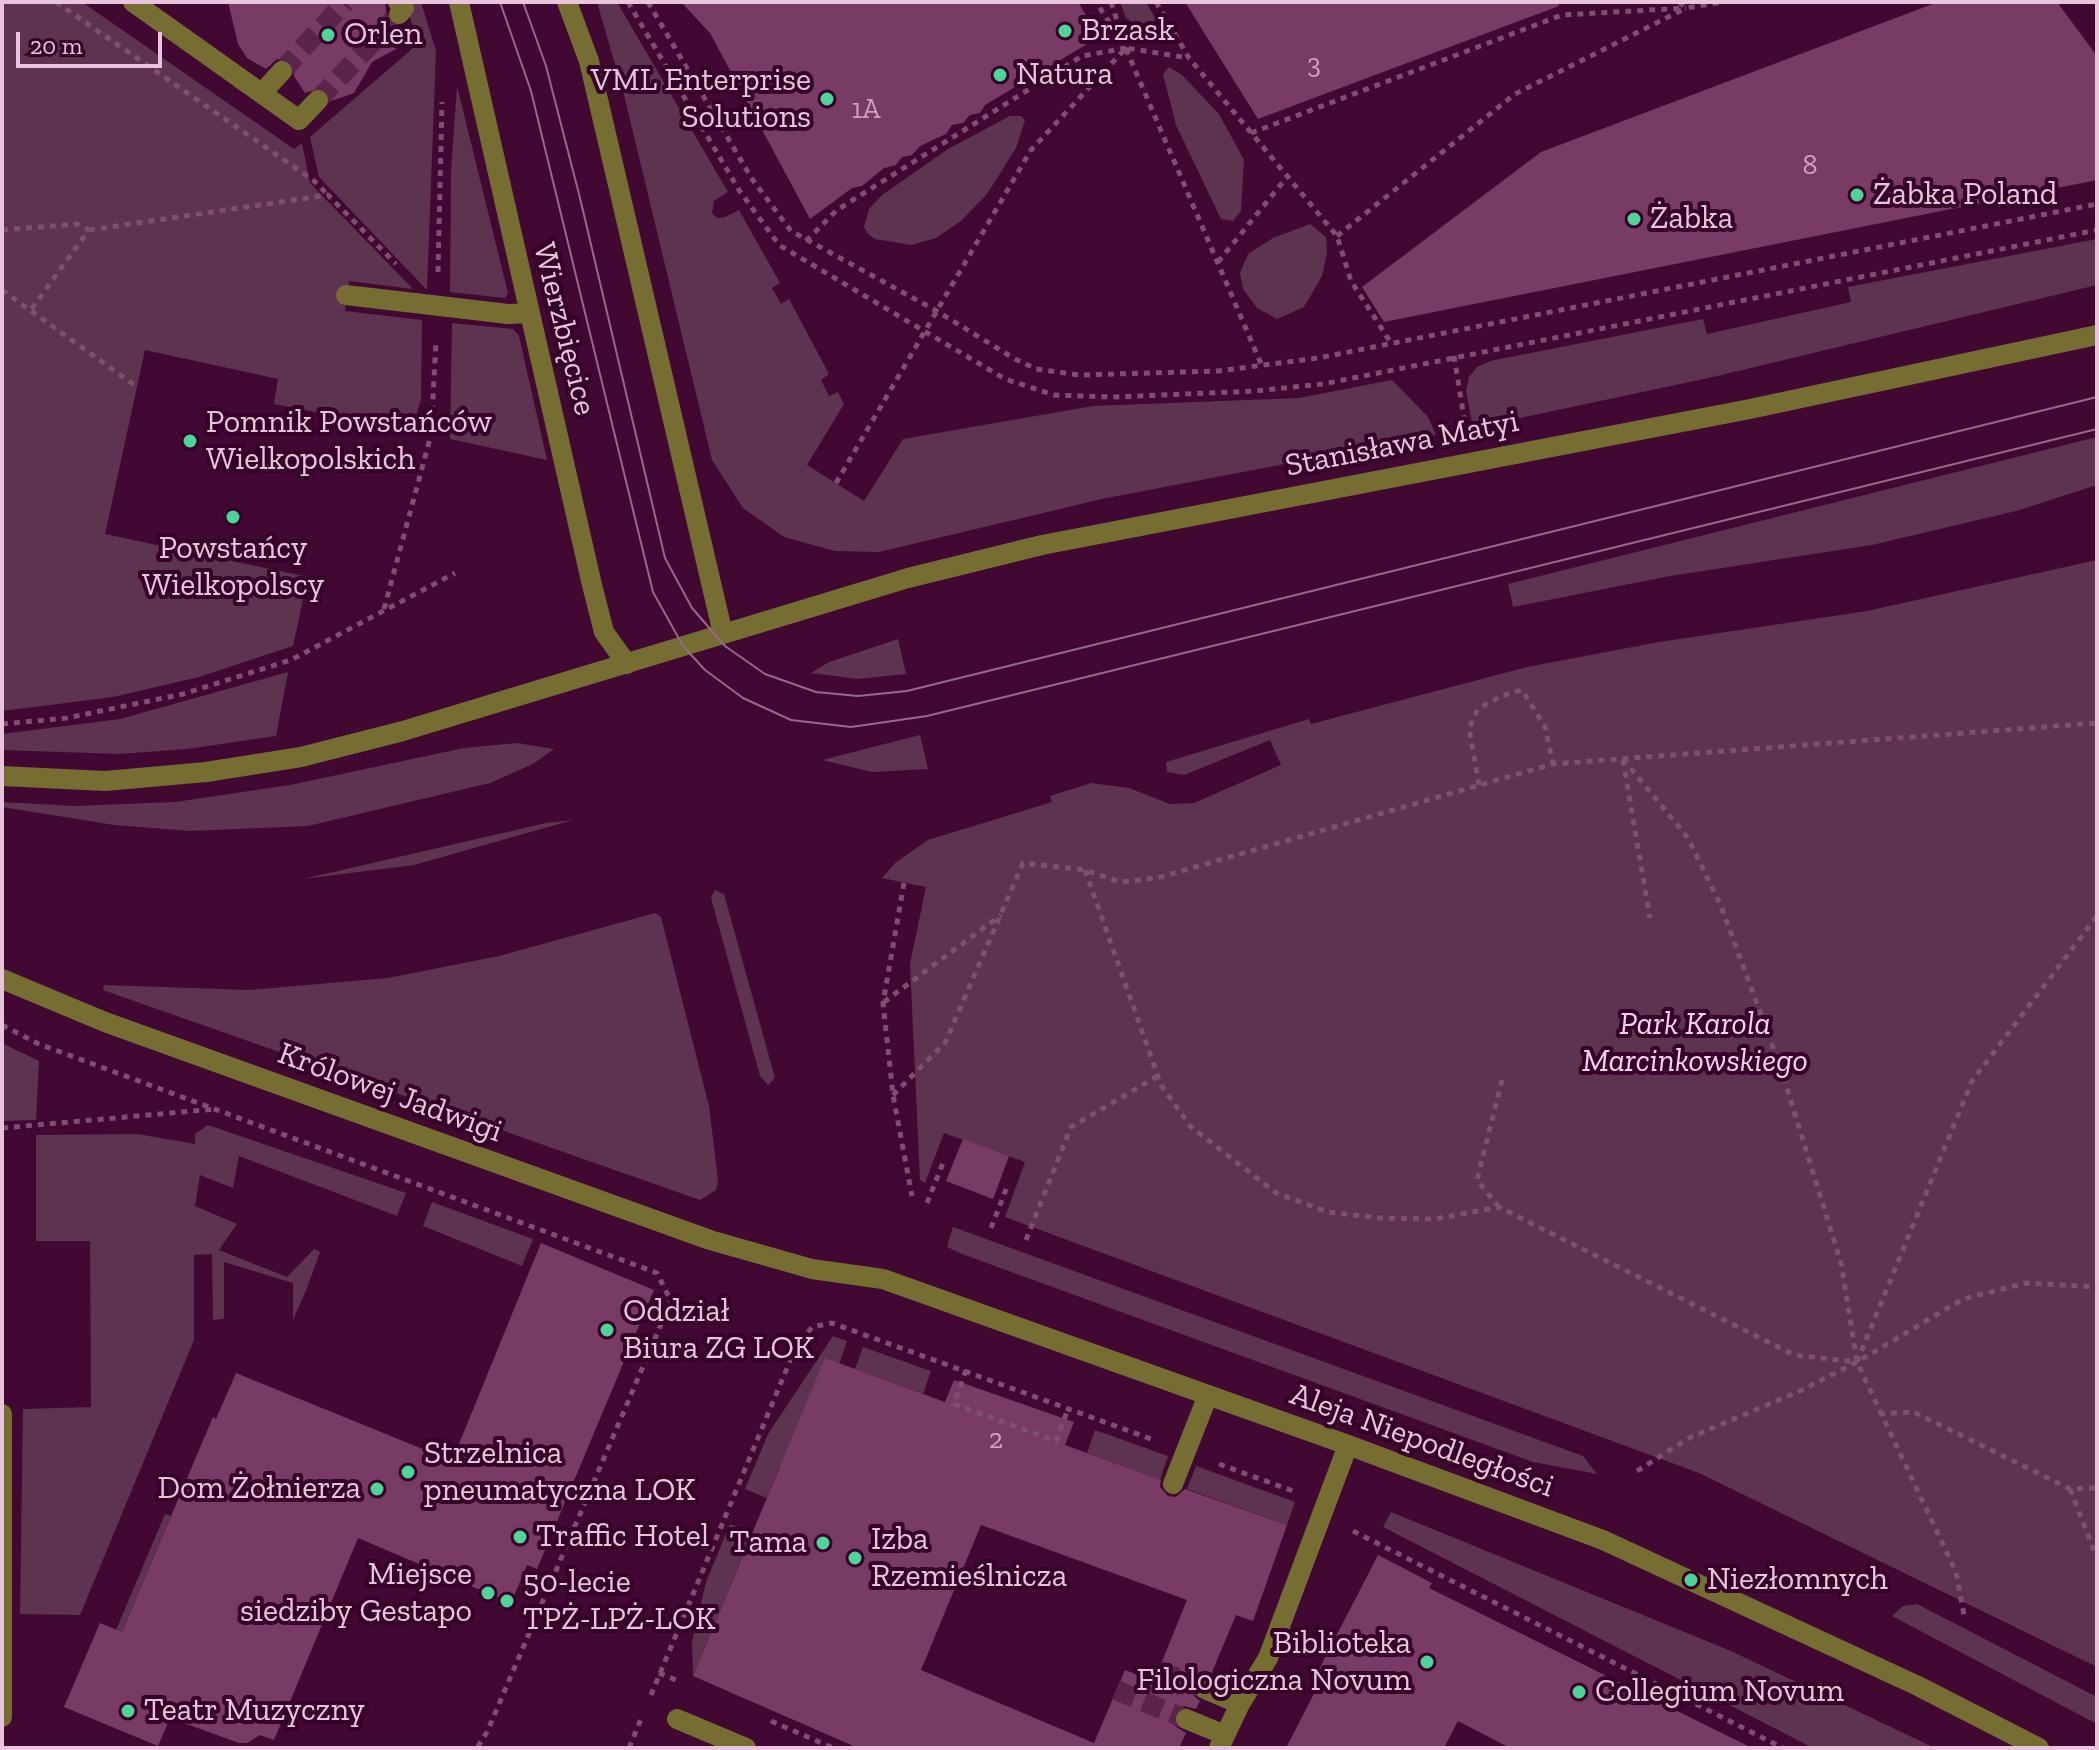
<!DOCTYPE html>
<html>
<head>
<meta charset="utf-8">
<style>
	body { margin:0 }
	#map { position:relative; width:2099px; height:1750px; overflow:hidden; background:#410832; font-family:"Zilla Slab",serif }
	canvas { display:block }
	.frame { position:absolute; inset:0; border:4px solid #e9c5db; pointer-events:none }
	.scale { position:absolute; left:16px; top:32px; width:146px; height:36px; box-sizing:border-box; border:4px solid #e9c5db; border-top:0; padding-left:10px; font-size:24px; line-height:28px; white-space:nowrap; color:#e9c5db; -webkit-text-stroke:6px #360028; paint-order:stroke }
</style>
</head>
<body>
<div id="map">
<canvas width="2099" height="1750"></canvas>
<div class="frame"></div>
<div class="scale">20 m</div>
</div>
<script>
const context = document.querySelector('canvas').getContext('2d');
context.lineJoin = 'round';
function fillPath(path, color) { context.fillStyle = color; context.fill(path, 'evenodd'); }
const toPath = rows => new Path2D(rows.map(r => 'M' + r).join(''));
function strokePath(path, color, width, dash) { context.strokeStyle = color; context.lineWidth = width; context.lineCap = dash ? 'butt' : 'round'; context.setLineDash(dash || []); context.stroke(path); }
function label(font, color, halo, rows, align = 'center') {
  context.font = font + ' "Zilla Slab",serif'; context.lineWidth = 8; context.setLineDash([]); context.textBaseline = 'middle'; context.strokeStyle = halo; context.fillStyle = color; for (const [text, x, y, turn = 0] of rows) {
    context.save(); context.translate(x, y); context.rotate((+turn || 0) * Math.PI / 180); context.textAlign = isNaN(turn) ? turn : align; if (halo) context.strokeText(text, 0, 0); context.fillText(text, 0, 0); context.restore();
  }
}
fillPath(toPath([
	[2,2,82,2,294,149,302,143,310,183,413,289,349,281,345,311,422,320,421,399,412,431,274,404,278,379,145,350,105,534,308,577,293,646,199,677,113,697,2,711],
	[405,2,421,2,436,51,427,290,319,177,310,137,412,49,414,31],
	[597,2,617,2,728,192,714,201,712,213,717,218,725,217,739,210,780,283,772,288,781,304,789,299,829,374,821,380,829,396,838,392,844,404,807,465,864,501,903,439,1093,406,1299,398,1392,380,1428,417,1436,435,1102,499,879,552,835,551,784,537,743,508,712,460,624,95],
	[1120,2,1146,2,1160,26,1159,34,1150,34,1126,18],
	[1169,67,1182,75,1219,114,1244,160,1241,211,1233,221,1221,219,1176,125,1163,74],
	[457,86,508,293,505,298,450,292,451,171],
	[1010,116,1021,116,1025,120,1016,148,987,194,961,221,936,238,911,245,875,239,867,233,864,227,869,209,882,195,948,149],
	[1310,224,1326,237,1327,253,1322,276,1304,307,1277,319,1257,308,1243,289,1240,273,1248,254,1273,238],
	[2097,239,2097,285,1713,377,1473,428,1466,391,1469,377,1477,367,1490,361,1703,319,1707,334,1851,302,1848,287],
	[452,323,513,329,519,336,547,460,450,439],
	[2097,437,2097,485,2016,511,1872,545,1670,576,1513,607,1508,584],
	[2097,560,2097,1667,1699,1473,1005,1217,1025,1162,944,1133,925,1183,920,1180,910,964,926,887,882,878,895,863,928,840,1052,802,1050,796,1091,783,1129,788,1170,804,1194,803,1281,765,1270,740,1184,775,1167,772,1166,762,1309,719,1311,724,1527,667,1659,642,1867,611],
	[898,639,906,674,858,679,811,673,829,662],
	[288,672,276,736,187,749,119,754,2,750,2,734,120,719],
	[920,735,928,769,872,772,822,760],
	[517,743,554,749,533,764,490,783,308,826,190,831,114,825,2,807,2,802,75,806,175,802,290,785,464,748],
	[573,820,414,865,303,879,546,823],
	[715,890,724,894,775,1078,768,1085,760,1076,711,898],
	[655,913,661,917,709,1106,718,1180,716,1190,700,1200,103,990,104,985,249,990,388,978,499,956],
	[2,1043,39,1061,36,1120,2,1121],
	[208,1125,406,1193,397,1216,239,1156,233,1188,200,1175,195,1206,237,1224,219,1250,287,1277,314,1249,320,1252,307,1288,293,1320,293,1283,224,1262,224,1319,213,1320,212,1254,194,1255,194,1340,80,1615,20,1614,23,1409,91,1407,90,1241,36,1241,36,1135,138,1134,195,1144,195,1134],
	[432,1202,533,1239,522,1266,423,1226],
	[953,1227,1583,1456,1597,1474,1533,1462,962,1254,947,1247],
	[833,1336,847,1341,839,1364,778,1470,767,1498,745,1489,768,1434],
	[863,1347,931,1371,923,1394,855,1369],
	[1095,1430,1168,1456,1160,1480,1087,1453],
	[1196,1466,1295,1502,1287,1525,1187,1489],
	[1391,1512,1731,1651,1935,1748,1813,1748,1383,1527],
	[165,1514,171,1516,122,1632,116,1630],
	[730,1524,752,1533,693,1676,692,1642,706,1582],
	[1917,1604,2097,1697,2097,1724,1892,1616,1903,1606]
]), '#5e334f');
fillPath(toPath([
	[228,2,385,2,387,19,396,27,404,26,404,32,396,49,372,62,354,93,331,101,322,88,305,93,294,76,294,66,286,59,277,59,266,69,247,58,238,44],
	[681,2,1078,2,1099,37,985,105,980,113,970,115,963,123,952,125,946,134,920,146,912,155,902,157,896,165,884,168,862,186,852,188,810,219,710,33],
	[1185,2,1558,2,1559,6,1258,119],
	[1938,2,2057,2,2097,56,2097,180,1384,322,1362,287,1541,152],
	[963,1139,1009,1156,993,1199,946,1181],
	[541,1243,654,1290,537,1569,527,1565,511,1603,358,1538,274,1740,260,1735,247,1743,239,1743,170,1718,158,1746,64,1707,100,1623,122,1632,213,1417,216,1419,236,1373,452,1461],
	[825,1358,945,1402,954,1380,1074,1422,1065,1445,1161,1480,1160,1487,1168,1496,1176,1497,1185,1489,1287,1525,1253,1621,1236,1615,1210,1677,1198,1678,1193,1685,1194,1696,1200,1701,1196,1709,1184,1706,1174,1713,1175,1726,1186,1733,1179,1748,858,1748,693,1676],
	[981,1525,1187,1600,1154,1681,1125,1670,1094,1743,921,1670],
	[1378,1555,1432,1583,1429,1588,1752,1748,1510,1748,1458,1721,1444,1748,1286,1748,1320,1682,1314,1679]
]), '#783c64');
strokePath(toPath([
	[282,71,345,2],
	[318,100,399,14],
	[1158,1670,1205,1689],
	[1116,1690,1186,1719]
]), '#5a244b', 20, [20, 10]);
strokePath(toPath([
	[56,2,313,180,327,194],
	[628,2,739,190,779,245,1005,379,1054,395,1112,397,1255,391,1323,384,2097,230],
	[648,2,752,179,791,231,935,310,1015,359,1036,369,1080,375,1218,371,1318,358,2097,204],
	[1111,2,1123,39],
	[1156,2,1189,58,1337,236,1351,281,1391,343],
	[1679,2,1686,8,1723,2],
	[1126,49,1262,366],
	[1251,133,1562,15,1686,8],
	[2,230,77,224,89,230,30,311],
	[89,230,328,195,396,264],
	[1337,236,1515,94,1682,10],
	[806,241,837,210,1082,56,1126,48,1096,2],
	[1218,262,1287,177],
	[438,272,442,102],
	[2,290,137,387],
	[1454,356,1466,430],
	[836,483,1031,150,1126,48,1189,58],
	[384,609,431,435,436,341],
	[2,724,67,718,183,694,291,660,455,573],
	[1623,759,1688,838,1721,906,1781,1069,1841,1263,1857,1362,1956,1572,1964,1615],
	[1623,760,1650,918],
	[1479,785,1469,728,1478,709,1501,696,1522,690,1545,727,1553,764],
	[1085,870,1161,1085,1190,1126,1276,1193,1328,1212,1379,1218,1435,1219,1499,1207,1794,1355,1857,1362],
	[904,883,883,1003,893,1095,912,1196],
	[884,1002,1001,915],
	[2,1025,39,1044,657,1273,671,1301,487,1732,477,1748],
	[893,1095,945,1043,1023,863,1085,870,1120,882,1157,878,1553,764,2097,723],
	[2,1128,216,1109],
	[927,1203,943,1163],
	[1499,1207,1477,1180,1503,1076],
	[991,1228,1007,1187],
	[1026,1240,1071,1127,1158,1076],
	[1857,1362,1972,1081,2097,916],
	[966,1370,954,1404,1056,1441,1068,1409],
	[1879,1414,1914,1412,2070,1489,2097,1488],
	[1219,1464,1293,1491],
	[1637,1471,1689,1438,1800,1391,1857,1362,1963,1299,2026,1283,2097,1287],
	[2070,1489,2097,1558],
	[1353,1531,1783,1748],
	[659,1673,681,1682],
	[651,1695,795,1349,812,1327,832,1323,1154,1440],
	[771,1721,833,1748],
	[629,1748,641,1719]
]), '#7f4e70', 5, [6, 6]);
strokePath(toPath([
	[133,2,299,120,318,100],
	[398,2,404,8,399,14],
	[459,2,592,585,604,632,627,664],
	[567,2,589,61,723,634],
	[262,93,282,71],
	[346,295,508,314,529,313],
	[2,776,105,781,206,772,301,757,403,731,908,578,1042,545,1750,409,2097,335],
	[2,979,105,1022,710,1240,812,1269,883,1279,1348,1445,1603,1540,1918,1686,2039,1748],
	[2,1414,2,1717],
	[1173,1484,1208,1395],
	[1205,1689,1240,1704],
	[677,1719,746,1748],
	[1186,1719,1225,1735],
	[1219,1748,1240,1704,1268,1658,1348,1445]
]), '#756d32', 20);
strokePath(toPath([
	[500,2,531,91,653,592,683,646,705,670,743,698,791,720,851,727,927,716,2097,429],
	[523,2,546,66,580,198,665,558,692,608,725,646,765,674,816,692,858,696,907,691,2097,397]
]), '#976989', 2);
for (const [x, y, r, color] of [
	[1065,31,8,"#4ed399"],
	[328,35,8,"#4ed399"],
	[1000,75,8,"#4ed399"],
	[827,99,8,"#4ed399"],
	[1857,195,8,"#4ed399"],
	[1634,219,8,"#4ed399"],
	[190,441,8,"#4ed399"],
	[233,517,8,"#4ed399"],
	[607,1330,8,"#4ed399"],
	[408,1472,8,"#4ed399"],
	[377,1489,8,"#4ed399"],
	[520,1537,8,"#4ed399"],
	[823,1543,8,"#4ed399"],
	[855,1558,8,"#4ed399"],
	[1691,1580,8,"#4ed399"],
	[488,1593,8,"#4ed399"],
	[507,1601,8,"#4ed399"],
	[1427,1662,8,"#4ed399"],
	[1579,1692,8,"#4ed399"],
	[128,1711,8,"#4ed399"]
]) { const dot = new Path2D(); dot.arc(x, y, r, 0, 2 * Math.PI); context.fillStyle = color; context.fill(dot); strokePath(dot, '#360028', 3); }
label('28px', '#cda3bd', null, [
	["3",1314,65],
	["1A",866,110],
	["8",1810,166],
	["2",996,1440]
]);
label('32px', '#e9c5db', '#360028', [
	["Brzask",1081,31],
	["Orlen",344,35],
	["Natura",1016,75],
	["VML Enterprise",811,81,"right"],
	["Solutions",811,118,"right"],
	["Żabka Poland",1873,195],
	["Żabka",1650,219],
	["Pomnik Powstańców",206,423],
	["Wielkopolskich",206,460],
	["Powstańcy",233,549,"center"],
	["Wielkopolscy",233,586,"center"],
	["Oddział",623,1312],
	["Biura ZG LOK",623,1349],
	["Strzelnica",424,1454],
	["pneumatyczna LOK",424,1491],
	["Dom Żołnierza",361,1489,"right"],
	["Traffic Hotel",536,1537],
	["Izba",871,1540],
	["Rzemieślnicza",871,1577],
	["Tama",807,1543,"right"],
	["Miejsce",472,1575,"right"],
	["siedziby Gestapo",472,1612,"right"],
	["Niezłomnych",1707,1580],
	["50-lecie",523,1583],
	["TPŻ-LPŻ-LOK",523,1620],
	["Biblioteka",1411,1644,"right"],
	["Filologiczna Novum",1411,1681,"right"],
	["Collegium Novum",1595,1692],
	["Teatr Muzyczny",144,1711]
], 'left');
label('32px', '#e9c5db', '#360028', [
	["Wierzbięcice",564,329,76],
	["Stanisława Matyi",1402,444,-11],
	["Królowej Jadwigi",390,1093,20],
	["Aleja Niepodległości",1422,1441,20]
]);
label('italic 32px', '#fdd2ed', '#360028', [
	["Park Karola",1695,1025],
	["Marcinkowskiego",1695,1062]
]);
</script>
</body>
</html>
